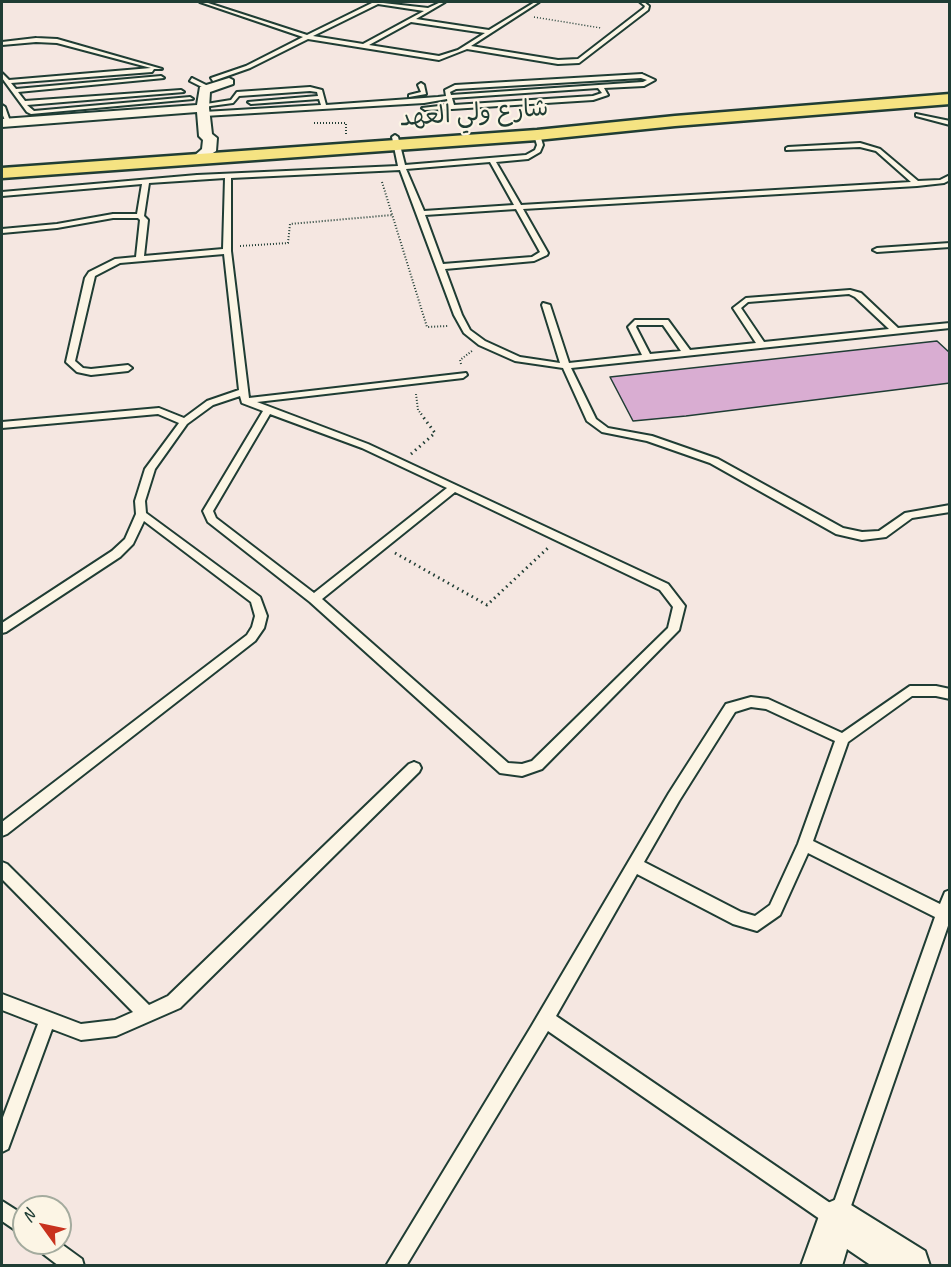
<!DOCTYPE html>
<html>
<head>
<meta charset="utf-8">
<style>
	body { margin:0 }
	#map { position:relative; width:951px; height:1267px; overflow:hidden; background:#f5e7e1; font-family:Caveat,sans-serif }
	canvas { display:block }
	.frame { position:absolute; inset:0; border:3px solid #1f3d34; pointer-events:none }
	.north { position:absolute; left:12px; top:1195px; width:60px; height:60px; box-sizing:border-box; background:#fcf5e5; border:2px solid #a4ab9e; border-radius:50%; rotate:303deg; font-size:16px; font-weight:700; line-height:24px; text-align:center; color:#1f3d34 }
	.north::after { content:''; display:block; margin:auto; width:21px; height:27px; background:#c8321e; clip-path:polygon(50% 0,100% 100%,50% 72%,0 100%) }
</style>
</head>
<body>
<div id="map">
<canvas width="951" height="1267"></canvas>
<div class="frame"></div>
<div class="north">N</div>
</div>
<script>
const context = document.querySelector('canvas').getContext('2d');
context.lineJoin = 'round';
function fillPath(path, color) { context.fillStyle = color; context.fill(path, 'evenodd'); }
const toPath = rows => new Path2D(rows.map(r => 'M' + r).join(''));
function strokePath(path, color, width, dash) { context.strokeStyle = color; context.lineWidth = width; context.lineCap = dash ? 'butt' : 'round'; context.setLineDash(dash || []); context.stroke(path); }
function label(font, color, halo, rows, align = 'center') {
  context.font = font + ' Caveat,"Playpen Sans Arabic",sans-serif'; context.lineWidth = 4.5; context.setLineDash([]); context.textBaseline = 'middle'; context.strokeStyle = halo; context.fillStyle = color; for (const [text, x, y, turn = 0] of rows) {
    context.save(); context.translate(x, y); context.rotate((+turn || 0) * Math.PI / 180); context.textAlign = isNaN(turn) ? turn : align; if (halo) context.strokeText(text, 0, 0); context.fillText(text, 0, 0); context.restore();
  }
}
const building = toPath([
	[937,341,950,353,950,383,686,416,633,421,610,377,937,341]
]);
fillPath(building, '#d9add2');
strokePath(building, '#1f3d34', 1.5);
const lane = toPath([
	[200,2,205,2,307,35,374,2,428,8,441,2,445,2,416,19,489,30,535,2,539,2,471,46,558,60,578,59,644,8,645,6,640,2,644,2,649,6,648,10,579,63,558,64,467,49,439,60,308,39,250,68,213,81,211,78,246,66,303,37,200,2],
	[378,4,424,11,363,44,313,36,378,4],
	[411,22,485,33,458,50,439,56,369,45,411,22],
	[36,38,57,39,162,69,154,69,152,72,11,83,16,89,161,76,164,78,18,92,25,101,181,90,184,92,27,105,34,111,190,97,193,99,31,114,27,112,2,78,2,73,9,80,151,68,57,43,36,42,2,45,2,42,36,38],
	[642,74,655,80,644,86,604,88,608,95,593,100,452,109,425,110,422,108,448,105,447,99,424,103,204,116,201,114,204,112,321,105,319,99,251,104,248,102,318,96,317,92,310,91,239,96,233,103,203,107,200,105,231,100,237,92,310,87,322,90,326,105,438,97,446,96,445,90,455,85,642,74],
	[641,78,647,80,643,82,451,95,450,92,456,89,641,78],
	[598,88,602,93,593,96,454,105,452,98,598,88],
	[192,78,210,87,211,88,206,89,190,81,192,78],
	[421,83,424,85,426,94,409,97,409,95,421,92,418,85,421,83],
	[2,105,5,107,11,124,6,123,2,113,2,105],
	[916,114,950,121,950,125,916,116,916,114],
	[537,133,540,135,543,145,540,152,528,159,496,162,521,205,911,182,876,151,860,147,786,150,786,148,788,147,860,143,880,149,918,181,940,180,950,175,950,180,944,183,917,186,523,209,548,253,547,255,534,261,445,269,462,315,470,330,485,341,520,357,560,363,542,305,543,303,550,305,569,363,642,355,628,327,635,320,668,320,690,350,756,343,733,308,746,298,850,290,861,293,898,328,950,323,950,328,571,368,596,419,608,428,652,436,718,459,843,528,862,532,879,531,905,513,950,505,950,512,912,518,886,537,862,540,836,534,710,463,647,441,602,432,587,421,563,368,515,361,479,345,464,333,454,315,400,170,231,178,231,251,249,398,466,373,467,375,463,378,257,402,368,444,668,584,685,606,679,630,542,769,522,776,500,773,310,602,208,522,203,511,263,411,242,403,240,396,213,405,187,424,155,469,145,501,146,513,260,597,267,616,264,628,255,641,7,834,2,836,2,822,247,635,252,627,255,616,251,602,144,521,133,544,120,557,6,632,2,633,2,623,112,551,125,539,136,514,135,501,145,469,179,423,158,414,2,428,2,422,159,408,184,418,207,401,239,390,224,254,120,263,95,276,75,361,83,368,91,369,128,365,132,368,128,371,91,375,77,372,66,362,85,278,89,272,115,259,136,257,140,220,138,218,113,218,57,228,2,233,2,229,57,224,113,214,137,214,142,184,2,196,2,192,197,175,398,166,392,137,395,135,398,137,405,165,526,155,535,150,537,145,534,135,537,133],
	[490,162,514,205,424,211,406,169,490,162],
	[225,178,223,249,144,256,148,220,144,216,149,183,225,178],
	[516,209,540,252,532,257,443,264,425,215,516,209],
	[849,294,855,297,889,329,764,342,741,308,748,302,849,294],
	[637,325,663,325,681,351,650,354,636,327,637,325],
	[270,414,362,448,447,488,314,593,216,518,213,511,270,414],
	[455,492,660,590,673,607,668,628,532,761,522,764,508,763,322,599,455,492],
	[950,243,950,247,877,252,873,250,877,248,950,243],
	[910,686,936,686,950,689,950,699,936,696,912,696,848,742,813,841,940,904,945,892,950,890,950,920,844,1226,837,1228,830,1226,548,1031,406,1266,386,1266,531,1027,669,793,726,704,751,697,768,699,842,733,910,686],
	[751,707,766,709,835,741,798,844,770,905,755,916,741,912,644,862,679,801,735,712,751,707],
	[808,853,935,917,833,1205,556,1016,637,874,733,924,757,931,780,915,808,853],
	[414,762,419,764,421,768,419,772,180,1008,116,1036,81,1040,52,1029,8,1149,2,1152,2,1120,38,1024,2,1010,2,994,81,1024,115,1020,133,1012,2,879,2,862,7,864,149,1005,168,996,409,764,414,762],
	[2,1201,24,1215,24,1236,2,1221,2,1201],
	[35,1243,60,1243,82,1259,84,1266,59,1266,38,1250,35,1243]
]);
const street = toPath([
	[229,78,233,80,233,84,210,92,209,108,212,134,217,138,216,151,200,161,193,157,202,149,203,140,199,136,197,112,2,127,2,119,197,105,200,87,229,78],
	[837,1199,851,1205,925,1251,930,1266,872,1266,847,1249,842,1266,801,1266,823,1205,837,1199]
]);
const primary = toPath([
	[950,94,950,104,675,126,537,140,2,178,2,168,537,130,675,116,950,94]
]);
strokePath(lane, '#1f3d34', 4);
strokePath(street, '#1f3d34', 4);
strokePath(primary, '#1f3d34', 5);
strokePath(toPath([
	[534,17,601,28]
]), '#1f3d34', 1.5, [1, 2]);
strokePath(toPath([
	[314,123,346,123,346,134],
	[382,182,427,327,448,326],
	[240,246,288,243,290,224,392,215],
	[461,364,460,360,472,351],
	[416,394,418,410,422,415]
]), '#1f3d34', 2, [1, 2]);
strokePath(toPath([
	[411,454,435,433,421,414],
	[395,553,487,605,549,547]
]), '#1f3d34', 3, [1.5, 4]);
fillPath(lane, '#fcf5e5');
fillPath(street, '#fcf5e5');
fillPath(primary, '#f5e382');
label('24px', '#1f3d34', '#fcf5e5', [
	["شارع ولي العهد",474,114,-4]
]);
</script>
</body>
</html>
